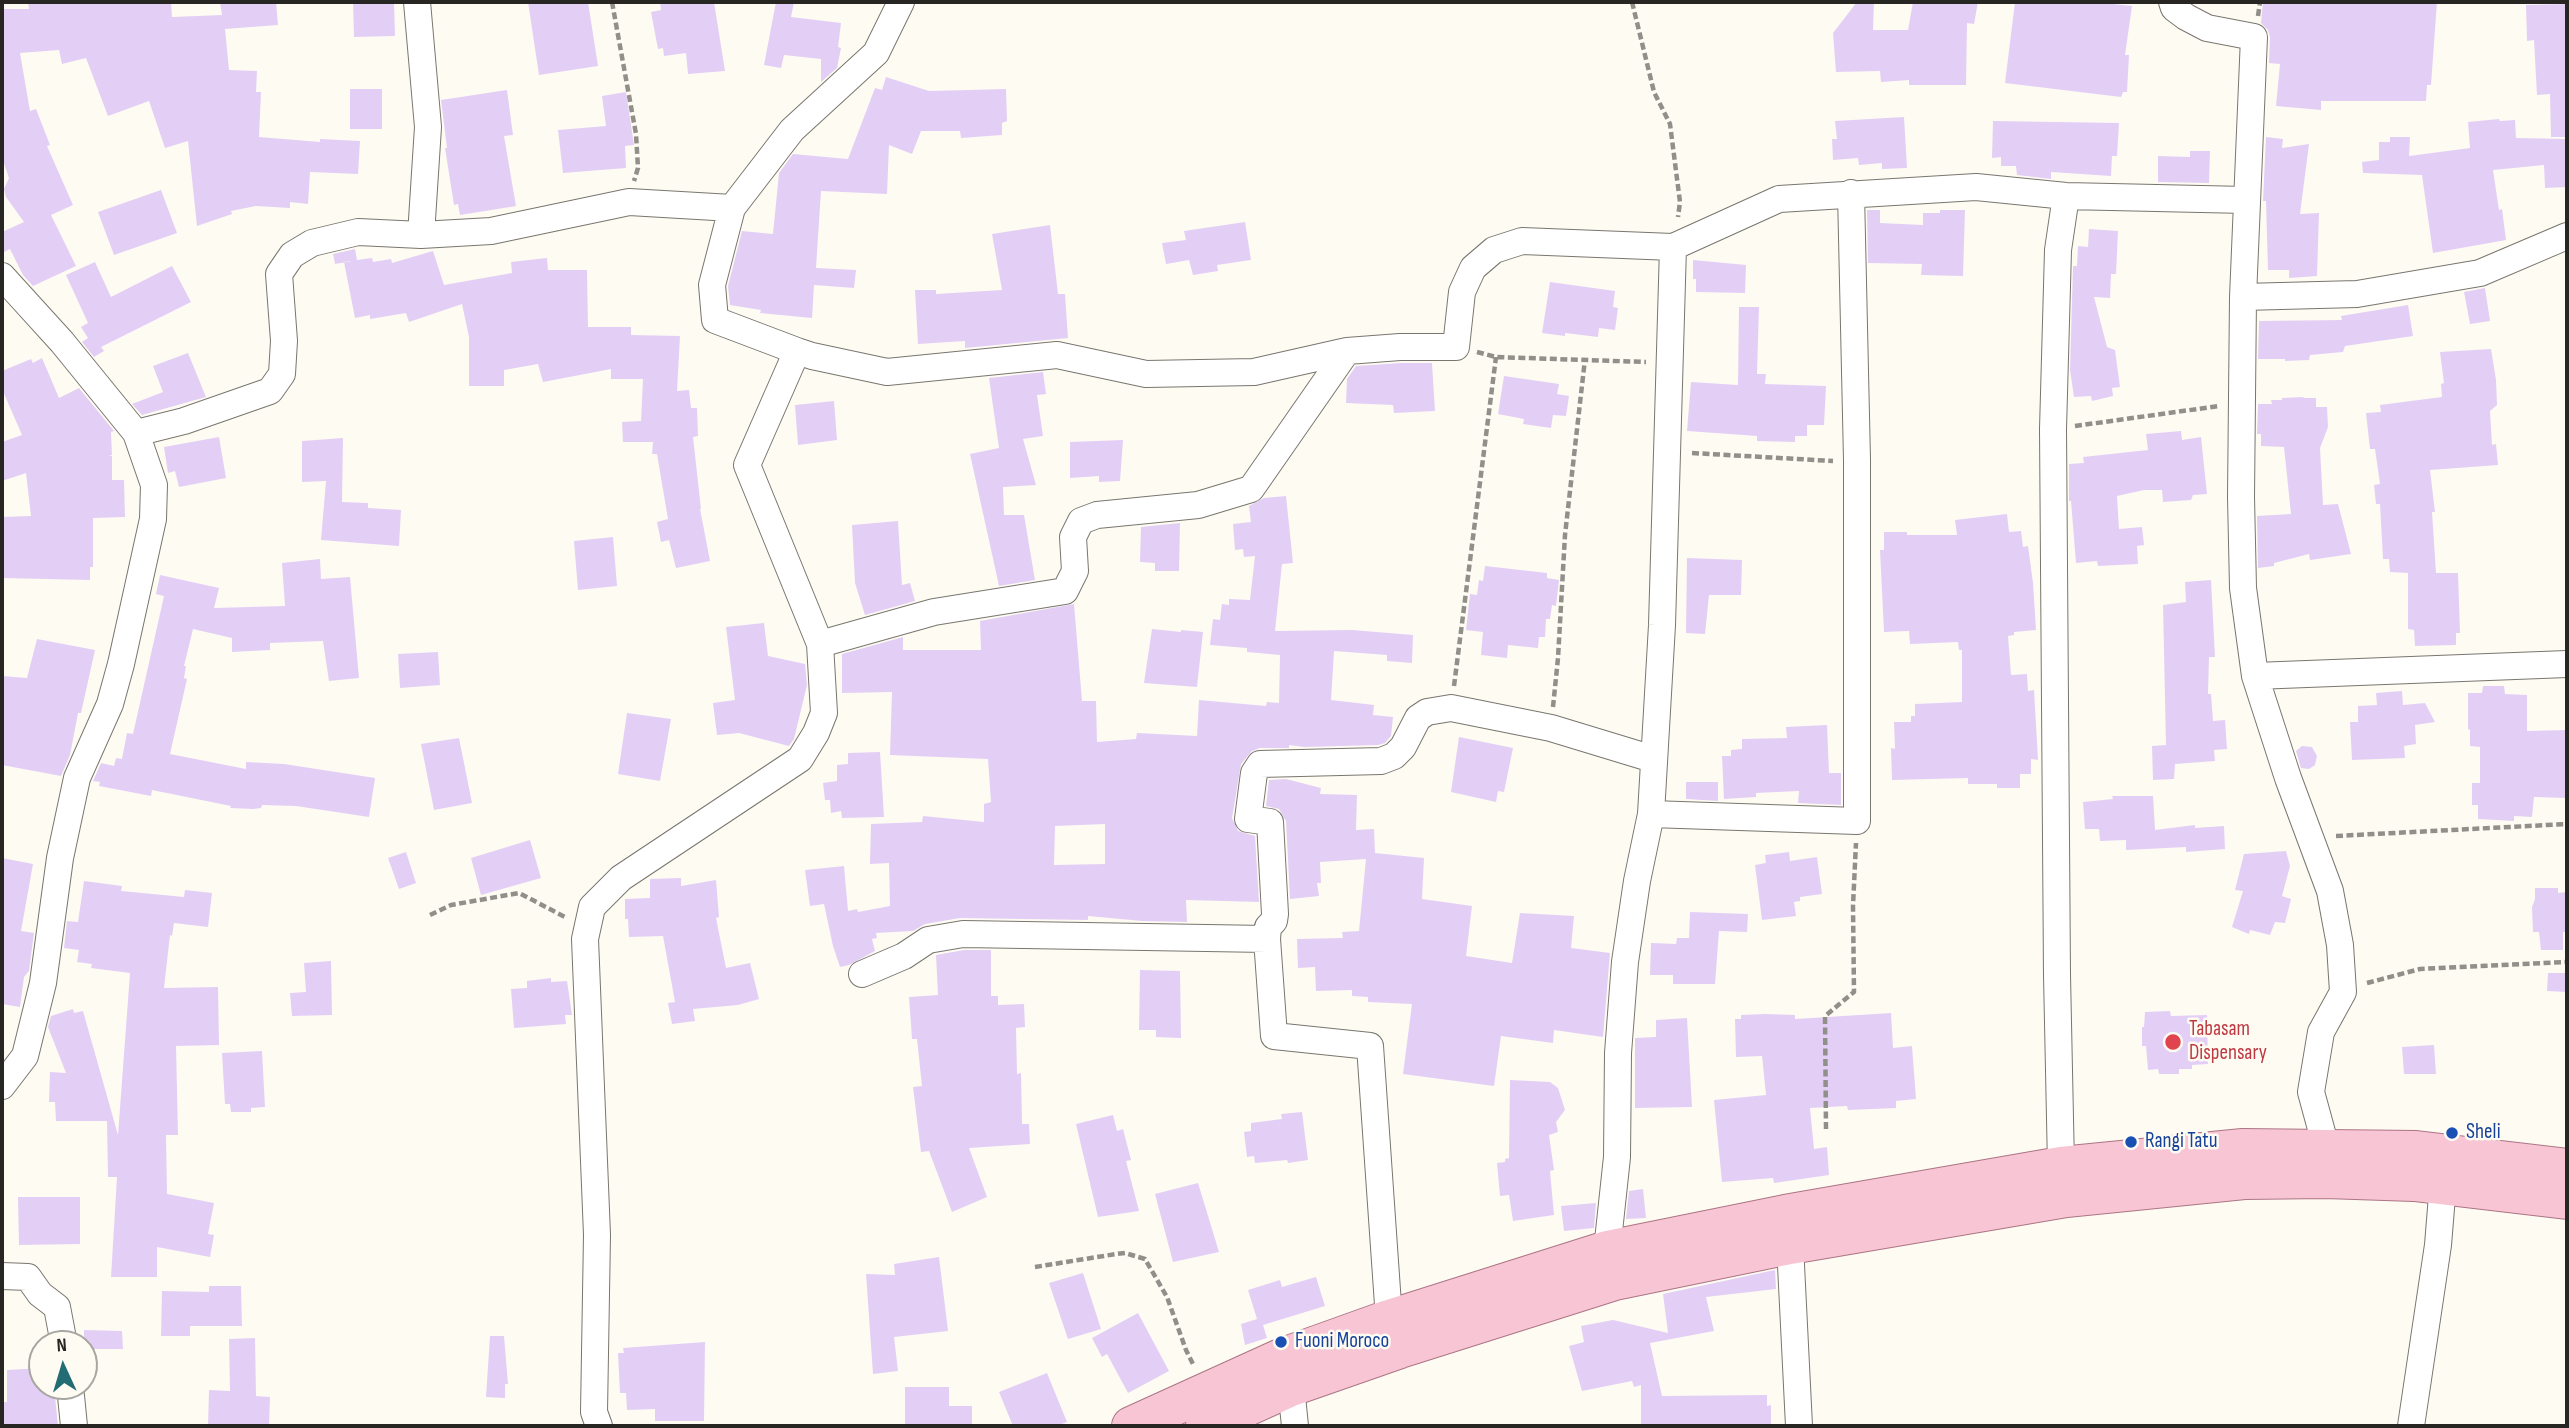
<!DOCTYPE html>
<html>
<head>
<meta charset="utf-8">
<style>
	body { margin:0 }
	#map { position:relative; width:2569px; height:1428px; overflow:hidden; background:#fefbf3; font-family:"Sofia Sans Condensed",sans-serif }
	canvas { display:block }
	.frame { position:absolute; inset:0; border:4px solid #272623; pointer-events:none }
	.north { position:absolute; left:28px; top:1330px; width:70px; height:70px; box-sizing:border-box; background:#fefbf3; border:2px solid #a8a6a0; border-radius:50%; rotate:356deg; font-size:19px; font-weight:700; line-height:28px; text-align:center; color:#272623 }
	.north::after { content:''; display:block; margin:auto; width:24px; height:32px; background:#226d73; clip-path:polygon(50% 0,100% 100%,50% 72%,0 100%) }
</style>
</head>
<body>
<div id="map">
<canvas width="2569" height="1428"></canvas>
<div class="frame"></div>
<div class="north">N</div>
</div>
<script>
const context = document.querySelector('canvas').getContext('2d');
context.lineJoin = 'round';
function fillPath(path, color) { context.fillStyle = color; context.fill(path, 'evenodd'); }
const toPath = rows => new Path2D(rows.map(r => 'M' + r).join(''));
function strokePath(path, color, width, dash) { context.strokeStyle = color; context.lineWidth = width; context.lineCap = dash ? 'butt' : 'round'; context.setLineDash(dash || []); context.stroke(path); }
function label(font, color, halo, rows, align = 'center') {
  context.font = font + ' "Sofia Sans Condensed",sans-serif'; context.lineWidth = 5; context.setLineDash([]); context.textBaseline = 'middle'; context.strokeStyle = halo; context.fillStyle = color; for (const [text, x, y, turn = 0] of rows) {
    context.save(); context.translate(x, y); context.rotate((+turn || 0) * Math.PI / 180); context.textAlign = isNaN(turn) ? turn : align; if (halo) context.strokeText(text, 0, 0); context.fillText(text, 0, 0); context.restore();
  }
}
fillPath(toPath([
	[28,2,171,2,172,17,222,15,220,2,276,2,278,25,225,29,229,70,257,71,256,92,261,92,259,137,320,142,320,139,360,141,358,174,310,172,308,204,290,202,290,208,256,206,231,211,232,214,197,226,188,141,165,148,149,101,108,116,86,58,62,64,59,50,20,53,30,111,36,109,50,145,47,146,73,205,51,215,76,266,33,286,23,275,10,249,2,253,2,232,24,222,6,197,4,189,9,178,2,158,2,9,29,9],
	[353,2,394,2,395,36,354,37],
	[528,2,588,2,598,66,539,75],
	[660,2,714,2,725,71,688,74,686,53,664,56,663,48,658,49,651,12,661,10],
	[776,2,794,2,791,17,841,23,838,47,841,48,837,68,821,82,821,59,784,55,781,68,764,65],
	[1857,2,1874,2,1873,30,1908,30,1913,2,1978,2,1974,24,1967,23,1966,85,1909,85,1909,80,1881,82,1880,71,1836,72,1833,33],
	[2015,2,2094,2,2132,6,2125,55,2129,55,2127,92,2123,92,2121,97,2005,83],
	[2263,2,2437,2,2431,85,2427,85,2426,101,2321,101,2321,110,2276,106,2280,64,2269,63,2270,37,2268,30,2261,23],
	[2567,4,2567,137,2551,137,2550,94,2537,95,2534,40,2527,41,2526,5],
	[886,77,929,91,1006,89,1007,121,1002,123,1002,135,961,138,960,131,921,131,912,154,889,145,887,194,821,191,816,268,856,270,854,288,814,285,812,318,760,313,761,310,730,305,728,286,742,231,773,234,779,173,793,154,848,159,875,88,882,90],
	[350,89,382,89,382,129,350,129],
	[507,90,513,135,504,136,516,206,460,215,458,204,454,205,445,148,447,148,441,100],
	[626,92,634,145,625,146,626,168,563,173,558,130,606,126,602,96],
	[1904,117,1907,168,1882,169,1882,163,1859,165,1858,158,1833,160,1832,139,1837,139,1835,121],
	[2499,119,2500,121,2515,120,2516,138,2567,139,2567,187,2545,188,2544,165,2493,170,2499,210,2502,209,2506,240,2433,253,2422,175,2363,173,2362,162,2379,160,2379,142,2390,142,2390,137,2410,137,2409,156,2470,148,2468,122],
	[1993,121,2119,123,2117,156,2112,156,2111,176,2051,172,2051,179,2017,175,2016,166,2001,166,2001,157,1992,158],
	[2266,137,2283,139,2282,148,2309,144,2300,214,2319,213,2317,276,2289,278,2289,270,2268,270,2266,201,2263,201],
	[2190,151,2210,151,2209,183,2158,182,2158,156,2190,157],
	[161,190,177,233,114,255,98,212],
	[1867,210,1880,210,1880,223,1923,225,1923,213,1940,213,1940,210,1965,210,1963,276,1921,275,1922,264,1868,263],
	[1245,222,1251,260,1217,265,1218,271,1193,275,1189,260,1166,264,1162,243,1186,240,1184,231],
	[1050,225,1058,294,1065,294,1068,338,965,348,965,341,918,344,915,290,936,290,936,294,1002,290,992,234],
	[2089,229,2118,231,2116,274,2111,274,2110,298,2094,297,2107,347,2115,350,2120,387,2112,388,2113,396,2092,401,2091,396,2074,397,2070,370,2073,266,2077,266,2078,246,2088,247],
	[355,249,357,260,372,258,373,262,391,259,392,263,433,251,444,285,512,273,511,262,547,258,548,270,587,270,588,327,631,327,631,335,680,336,677,391,689,390,691,408,697,408,698,436,693,437,701,509,700,509,710,561,676,568,669,540,661,542,657,522,668,519,657,454,652,454,653,442,623,442,622,422,641,421,643,379,611,379,611,369,543,382,538,364,504,370,504,386,469,386,469,337,462,304,409,322,406,313,370,319,370,315,355,318,344,262,352,261,335,264,333,254],
	[1693,260,1746,265,1745,293,1696,292,1696,279,1693,279],
	[95,262,111,297,172,266,191,302,101,347,104,351,94,357,82,342,88,338,81,327,88,323,66,275],
	[1550,282,1615,291,1613,307,1618,308,1615,330,1599,328,1598,337,1565,333,1565,336,1542,333],
	[2485,288,2490,321,2470,324,2464,292],
	[2408,305,2413,336,2345,346,2343,352,2310,355,2309,360,2285,361,2285,359,2258,359,2259,321,2342,320,2341,316],
	[1739,307,1759,307,1757,374,1766,374,1765,384,1826,386,1824,425,1807,425,1807,436,1795,436,1795,442,1757,441,1757,436,1687,431,1691,382,1738,385],
	[2491,349,2496,380,2497,405,2490,411,2492,445,2496,444,2498,465,2430,470,2435,512,2432,512,2436,573,2458,573,2460,633,2456,633,2456,645,2415,646,2414,630,2408,629,2408,573,2390,572,2389,559,2383,559,2380,504,2376,504,2374,485,2380,484,2375,449,2370,449,2366,413,2381,412,2380,405,2442,397,2441,384,2444,383,2440,352],
	[188,353,206,397,142,415,132,404,163,392,153,366],
	[42,358,59,398,79,388,114,431,111,432,112,455,109,456,112,456,112,480,124,480,125,517,93,518,93,567,90,567,90,580,2,578,2,517,31,516,26,473,2,481,2,442,22,435,2,389,2,371,31,359,33,363],
	[1401,363,1432,363,1435,411,1394,413,1393,405,1346,403,1347,379,1356,366],
	[1043,372,1046,394,1037,395,1043,436,1023,439,1036,485,1003,487,1004,515,1024,515,1035,580,999,586,970,454,999,448,989,378],
	[1504,376,1559,384,1557,394,1569,396,1566,416,1553,415,1551,428,1523,424,1524,419,1498,414],
	[2303,397,2304,398,2316,398,2316,407,2327,407,2328,427,2320,448,2323,505,2338,504,2351,554,2310,560,2309,554,2274,563,2274,566,2258,568,2257,516,2291,514,2284,447,2261,446,2261,434,2257,434,2258,404,2272,404,2271,400,2282,400,2282,398],
	[834,401,837,440,798,445,795,405],
	[2181,431,2182,440,2201,437,2207,494,2193,495,2191,500,2163,502,2162,490,2144,490,2117,496,2119,529,2142,527,2144,545,2137,546,2138,564,2098,566,2097,561,2076,563,2071,501,2069,501,2069,464,2084,463,2083,457,2148,450,2146,434],
	[219,437,226,478,179,487,175,471,168,473,164,447],
	[343,438,342,502,368,503,368,508,401,510,399,546,321,540,326,481,302,482,302,441],
	[1123,440,1120,481,1099,482,1099,476,1070,478,1070,442],
	[1286,496,1293,563,1282,564,1275,631,1352,630,1413,635,1412,663,1387,661,1387,655,1334,651,1331,700,1374,705,1373,715,1393,717,1391,736,1385,743,1378,745,1304,747,1289,745,1289,748,1260,748,1252,751,1241,764,1232,818,1238,831,1255,836,1259,902,1186,900,1187,922,1142,921,1088,916,1088,920,960,918,925,924,913,931,876,933,877,938,872,939,875,951,849,965,840,967,833,946,824,904,810,906,805,870,844,866,848,911,857,909,858,912,890,906,889,863,870,864,871,824,922,822,923,816,984,822,984,804,991,802,988,759,890,755,892,692,842,693,842,654,903,637,903,650,981,650,980,621,1074,604,1082,701,1096,701,1097,742,1136,739,1137,733,1197,736,1199,700,1266,706,1267,702,1279,703,1280,655,1247,652,1247,648,1210,645,1213,619,1220,620,1222,604,1229,605,1229,599,1250,600,1255,556,1244,557,1243,549,1235,550,1233,524,1251,522,1249,506,1264,498],
	[1105,824,1105,864,1054,865,1055,826],
	[2007,514,2009,532,2021,531,2023,547,2028,546,2033,583,2036,630,2014,632,2014,635,2008,636,2011,675,2027,674,2028,691,2034,690,2038,760,2031,759,2031,774,2020,774,2020,788,1997,788,1997,784,1968,784,1968,778,1892,780,1891,748,1895,749,1894,722,1911,722,1911,716,1915,716,1915,704,1962,702,1962,650,1959,650,1958,642,1910,644,1909,631,1884,632,1880,550,1884,550,1884,532,1907,532,1907,535,1957,535,1955,520],
	[898,521,902,585,910,583,915,601,865,615,855,583,852,525],
	[1180,523,1179,571,1155,571,1155,563,1140,562,1141,527],
	[613,537,617,586,578,590,574,541],
	[1687,558,1742,560,1741,595,1709,595,1705,634,1686,633],
	[320,559,321,579,350,577,359,678,329,681,323,641,270,643,270,650,232,652,232,638,193,629,184,666,186,666,184,678,187,679,170,754,246,769,246,762,284,764,375,778,369,817,296,806,262,805,261,808,253,809,230,808,231,806,152,790,151,796,99,786,100,782,93,781,101,763,114,766,116,758,122,759,127,733,133,734,164,596,156,594,160,575,219,588,214,608,285,606,282,563],
	[1485,566,1547,573,1547,578,1559,580,1556,606,1552,605,1550,619,1546,619,1545,637,1539,637,1538,648,1508,645,1507,658,1481,655,1483,632,1466,630,1470,594,1477,595,1479,580,1483,581],
	[2211,580,2215,657,2209,657,2208,694,2211,694,2213,721,2225,720,2227,749,2214,750,2215,761,2175,764,2174,779,2153,780,2152,746,2166,745,2163,605,2186,602,2185,582],
	[764,623,768,656,805,664,807,685,794,739,789,746,739,733,717,735,713,703,735,700,726,627],
	[1152,629,1181,632,1181,630,1203,632,1197,687,1144,683],
	[37,639,95,650,81,713,78,713,70,755,61,776,2,765,2,676,27,678],
	[438,652,440,685,400,688,398,654],
	[2483,686,2504,686,2505,694,2527,695,2527,731,2567,730,2567,798,2534,797,2532,817,2514,816,2514,821,2478,819,2478,805,2472,805,2472,783,2480,783,2480,747,2470,746,2470,730,2468,729,2468,693,2482,693],
	[2402,691,2403,705,2425,703,2435,722,2415,725,2416,744,2404,746,2405,758,2352,760,2350,722,2358,722,2358,706,2377,705,2376,693],
	[627,713,671,719,660,781,618,774],
	[1827,725,1829,773,1841,773,1841,805,1798,803,1799,791,1756,793,1756,797,1724,799,1722,756,1731,756,1731,750,1742,749,1742,739,1787,738,1786,727],
	[1459,737,1513,748,1504,792,1498,791,1496,802,1451,792],
	[459,738,472,803,434,810,421,744],
	[2302,746,2312,747,2317,756,2315,765,2309,769,2301,768,2296,751],
	[880,752,884,817,842,818,841,811,831,813,830,800,825,800,823,783,837,781,837,765,848,764,848,753],
	[1286,779,1321,788,1320,794,1357,795,1356,830,1374,829,1375,853,1424,858,1422,899,1472,906,1466,956,1512,963,1520,913,1574,916,1571,948,1610,953,1603,1037,1554,1030,1553,1043,1501,1036,1494,1086,1403,1074,1412,1004,1368,1002,1368,997,1352,996,1352,990,1316,991,1315,967,1298,968,1297,939,1343,938,1342,932,1359,931,1366,859,1320,862,1321,883,1317,883,1319,896,1290,899,1286,821,1279,809,1266,806,1269,780],
	[1686,782,1718,782,1718,801,1686,799],
	[2112,796,2153,796,2155,830,2195,825,2195,828,2224,826,2225,849,2186,852,2186,847,2126,850,2126,840,2100,841,2099,829,2085,829,2083,802,2113,799],
	[530,840,541,878,481,895,471,858],
	[2286,851,2290,866,2282,896,2291,899,2285,923,2275,922,2270,935,2250,930,2249,934,2232,927,2243,891,2235,890,2244,854],
	[406,852,416,883,399,889,388,858],
	[1789,852,1790,861,1817,857,1822,894,1800,897,1800,901,1794,902,1796,916,1762,920,1755,865,1766,863,1765,855],
	[2,858,33,864,21,931,34,933,29,971,24,977,20,1007,2,1004],
	[681,878,681,886,716,880,719,917,716,918,726,968,750,963,759,999,738,1005,693,1009,695,1021,672,1024,668,1003,675,1002,663,936,629,937,628,919,625,919,625,899,650,898,650,879],
	[84,881,122,886,121,891,184,897,185,890,212,893,208,927,174,923,172,936,170,935,164,988,218,987,219,1045,176,1046,178,1135,166,1135,167,1194,214,1203,208,1234,214,1235,210,1257,157,1247,157,1277,111,1277,117,1177,108,1177,107,1121,56,1121,55,1102,49,1102,50,1072,66,1073,48,1027,51,1016,73,1009,74,1013,83,1011,118,1135,130,973,91,968,92,964,77,962,79,950,64,948,67,921,78,922],
	[2535,888,2558,888,2558,893,2567,892,2567,932,2563,932,2563,950,2541,950,2539,932,2533,932,2532,907,2535,899],
	[1690,912,1748,914,1747,932,1719,931,1715,984,1673,984,1673,975,1650,975,1651,943,1676,944,1677,938,1689,938],
	[964,950,991,950,991,996,998,996,998,1005,1024,1004,1025,1027,1016,1028,1017,1074,1021,1073,1022,1124,1029,1124,1030,1144,969,1148,987,1197,952,1212,929,1151,921,1152,913,1087,922,1086,917,1039,912,1039,909,997,938,995,936,955],
	[331,961,332,1015,292,1016,290,993,306,992,304,963],
	[1140,970,1180,971,1181,1038,1156,1037,1156,1030,1139,1030],
	[2548,973,2567,973,2567,992,2547,991],
	[551,978,551,982,567,981,572,1015,565,1015,566,1024,514,1028,511,989,527,988,527,981],
	[2170,1011,2171,1016,2207,1015,2208,1064,2192,1065,2192,1069,2179,1069,2179,1074,2159,1074,2158,1069,2148,1070,2146,1046,2142,1046,2142,1027,2144,1027,2145,1012],
	[1891,1013,1893,1048,1912,1046,1916,1099,1896,1101,1896,1108,1848,1110,1847,1106,1810,1108,1814,1149,1827,1147,1829,1175,1774,1183,1773,1178,1722,1182,1714,1100,1766,1095,1762,1056,1736,1057,1735,1019,1741,1019,1741,1015,1765,1014,1795,1015,1795,1019],
	[1687,1018,1692,1107,1635,1108,1635,1038,1656,1037,1656,1020],
	[2434,1045,2436,1074,2404,1074,2402,1047],
	[262,1051,265,1107,251,1108,251,1112,231,1112,230,1104,225,1104,222,1053],
	[1510,1080,1550,1082,1558,1088,1565,1110,1556,1122,1558,1132,1549,1135,1554,1170,1550,1171,1554,1215,1513,1221,1509,1195,1500,1196,1497,1163,1505,1162,1505,1159,1509,1158],
	[1302,1112,1308,1160,1288,1163,1287,1160,1255,1163,1254,1156,1247,1157,1244,1132,1251,1131,1251,1123,1282,1119,1281,1114],
	[1113,1115,1117,1131,1123,1129,1131,1160,1126,1161,1139,1211,1098,1217,1076,1124],
	[1198,1183,1219,1252,1173,1262,1155,1194],
	[1643,1189,1646,1218,1626,1219,1629,1191],
	[18,1197,80,1197,80,1244,19,1245],
	[1596,1203,1594,1228,1564,1231,1561,1206],
	[939,1257,948,1331,894,1337,898,1371,873,1374,866,1274,895,1275,894,1264],
	[1775,1270,1776,1289,1706,1297,1714,1331,1650,1343,1662,1396,1767,1395,1767,1406,1771,1405,1771,1426,1641,1426,1641,1385,1634,1387,1632,1381,1582,1391,1569,1346,1584,1342,1581,1326,1613,1320,1668,1333,1663,1294],
	[1083,1273,1101,1329,1068,1339,1049,1283],
	[1316,1277,1325,1306,1263,1325,1267,1338,1245,1345,1241,1324,1257,1319,1248,1290,1280,1280,1282,1287],
	[209,1286,241,1286,242,1326,190,1326,190,1336,161,1336,162,1291,209,1292],
	[1138,1313,1169,1371,1128,1393,1107,1354,1102,1357,1092,1338],
	[84,1330,122,1331,123,1349,84,1349],
	[490,1336,504,1336,508,1384,505,1384,505,1398,486,1397],
	[255,1338,256,1396,270,1397,269,1426,208,1426,209,1390,230,1391,229,1339],
	[705,1342,704,1421,655,1421,655,1409,627,1410,626,1393,620,1393,618,1353,624,1353,623,1348],
	[42,1368,42,1386,54,1386,58,1426,2,1426,2,1402,7,1402,7,1370],
	[1047,1373,1067,1422,1056,1426,1013,1426,999,1392],
	[905,1387,949,1387,949,1406,972,1406,972,1426,905,1426]
]), '#e3cff6');
const street = toPath([
	[417,2,428,127,421,235],
	[2172,2,2174,8,2186,17,2207,28,2254,37,2243,297,2241,497,2243,588,2255,676,2288,778,2330,891,2340,945,2343,992,2321,1032,2311,1092,2326,1147],
	[2,276,62,342,136,433,154,485,153,519,121,664,110,704,77,778,60,858,43,983,25,1056,2,1086],
	[2243,297,2357,294,2480,273,2567,236],
	[797,351,812,356,887,372,1057,355,1146,374,1254,372,1347,351],
	[136,433,184,421,270,391,282,374,284,341,279,274,292,255,312,243,358,232,421,235,491,231,629,202,732,208],
	[820,644,934,612,1065,591,1075,571,1073,537,1081,521,1097,515,1198,505,1251,489,1347,351,1400,347,1456,347,1462,292,1473,268,1494,250,1522,241,1673,247],
	[2255,676,2567,664],
	[1651,814,1857,821,1857,460,1851,193],
	[1267,939,1274,1036,1370,1046,1389,1319],
	[862,974,904,956,928,940,963,934,1267,939,1268,927,1274,921,1275,914,1270,822,1248,819,1254,773,1260,764,1381,761,1394,756,1403,747,1418,718,1427,712,1451,708,1551,728,1653,759],
	[2061,1166,2057,975,2053,429,2058,250,2066,196],
	[1790,1245,1799,1426],
	[1607,1250,1617,1157,1618,1053,1625,962,1637,881,1651,814,1662,625,1673,247,1779,199,1976,187,2066,196,2246,200],
	[2,1276,28,1277,40,1294,57,1307,64,1344],
	[70,1386,74,1426],
	[1291,1387,1295,1426],
	[599,1426,594,1412,597,1235,585,939,592,907,621,878,800,759,816,733,824,713,820,644,747,465,797,351,715,320,712,285,732,208,792,130,876,53,901,2],
	[2411,1426,2438,1245,2444,1171]
]);
const primary = toPath([
	[1131,1426,1283,1357,1389,1319,1607,1250,1785,1214,2061,1166,2243,1148,2416,1150,2567,1168],
	[1205,1426,1291,1387,1400,1349,1615,1281,1790,1245,2066,1198,2244,1180,2326,1179,2414,1182,2567,1200]
]);
strokePath(street, '#78766e', 28);
strokePath(primary, '#ac7584', 40);
strokePath(toPath([
	[612,2,636,134,638,168,634,181],
	[1632,2,1654,92,1670,124,1680,202,1678,217],
	[2258,16,2260,2],
	[1477,352,1496,357,1646,362],
	[2075,426,2219,406],
	[1692,453,1833,461],
	[1454,686,1496,357],
	[1553,707,1558,658,1565,535,1585,359],
	[2336,836,2567,824],
	[430,915,451,905,519,893,567,918],
	[2367,983,2420,969,2567,962],
	[1826,1129,1825,1016,1854,992,1853,906,1856,843],
	[1035,1267,1116,1254,1125,1253,1145,1259,1167,1297,1186,1350,1194,1366]
]), '#918f89', 4.5, [7, 3.5]);
strokePath(street, '#fff', 26);
strokePath(primary, '#f8c5d5', 38);
for (const [x, y, r, color] of [
	[2173,1042,9,"#e0444e"],
	[2452,1133,7,"#1a4fb4"],
	[2131,1142,7,"#1a4fb4"],
	[1281,1342,7,"#1a4fb4"]
]) { const dot = new Path2D(); dot.arc(x, y, r, 0, 2 * Math.PI); context.fillStyle = color; context.fill(dot); strokePath(dot, '#fefbf3', 2.5); }
label('21px', '#be3a42', '#fefbf3', [
	["Tabasam",2189,1030],
	["Dispensary",2189,1054]
], 'left');
label('21px', '#164399', '#fefbf3', [
	["Sheli",2466,1133],
	["Rangi Tatu",2145,1142],
	["Fuoni Moroco",1295,1342]
], 'left');
</script>
</body>
</html>
